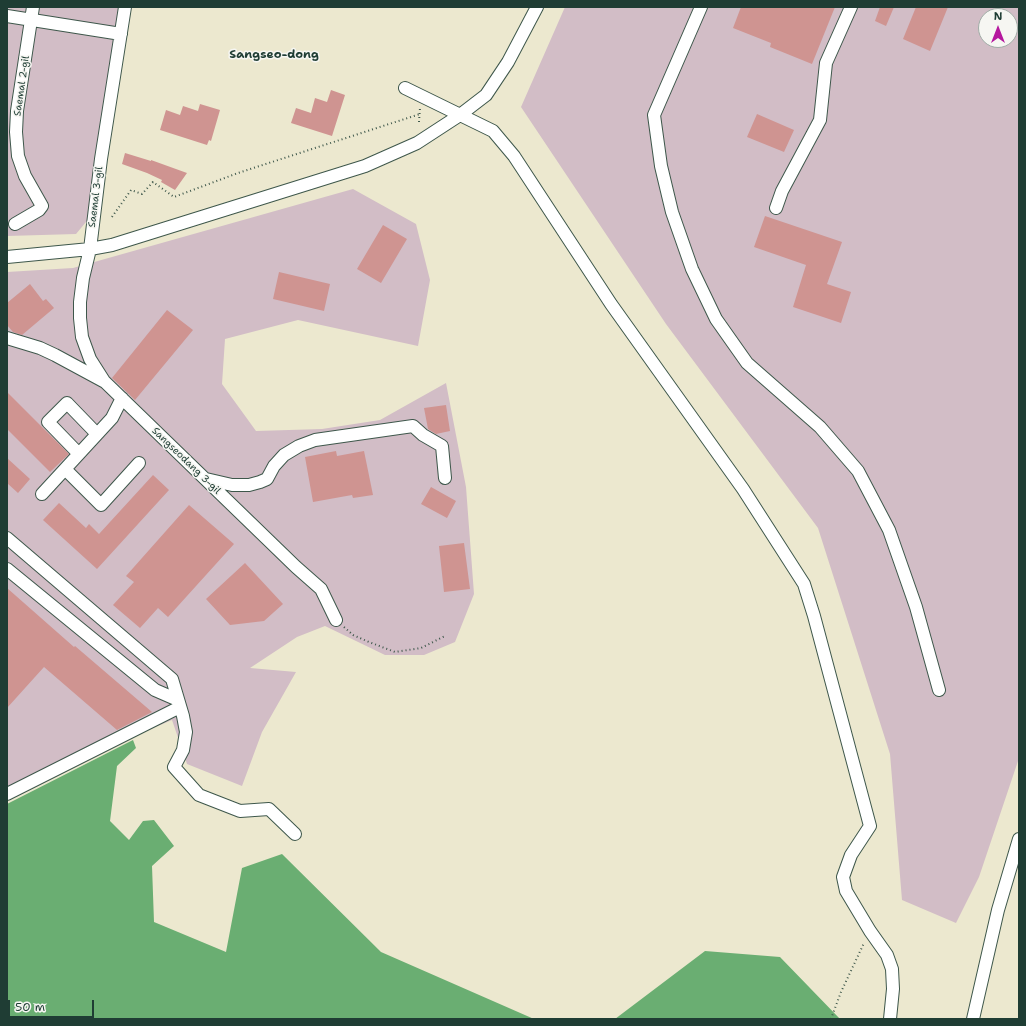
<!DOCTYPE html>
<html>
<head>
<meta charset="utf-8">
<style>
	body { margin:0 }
	#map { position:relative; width:1026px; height:1026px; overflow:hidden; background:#ece8cf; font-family:"Shantell Sans",sans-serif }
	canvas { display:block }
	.frame { position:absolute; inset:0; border:8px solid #1f3d34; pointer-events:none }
	.north { position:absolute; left:978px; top:8px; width:40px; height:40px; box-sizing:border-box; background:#f6f6f2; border:1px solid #a0aca6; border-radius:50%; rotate:0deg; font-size:11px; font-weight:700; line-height:16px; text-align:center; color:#1f3d34 }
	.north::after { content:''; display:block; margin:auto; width:14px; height:18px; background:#b5179e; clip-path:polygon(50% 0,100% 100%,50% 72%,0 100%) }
	.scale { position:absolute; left:8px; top:1000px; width:86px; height:18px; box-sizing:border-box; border:2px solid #1f3d34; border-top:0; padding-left:5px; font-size:12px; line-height:14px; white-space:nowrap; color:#1f3d34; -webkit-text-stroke:3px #f6f6f2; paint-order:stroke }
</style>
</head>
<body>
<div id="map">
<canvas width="1026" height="1026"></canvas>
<div class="frame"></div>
<div class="north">N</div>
<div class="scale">50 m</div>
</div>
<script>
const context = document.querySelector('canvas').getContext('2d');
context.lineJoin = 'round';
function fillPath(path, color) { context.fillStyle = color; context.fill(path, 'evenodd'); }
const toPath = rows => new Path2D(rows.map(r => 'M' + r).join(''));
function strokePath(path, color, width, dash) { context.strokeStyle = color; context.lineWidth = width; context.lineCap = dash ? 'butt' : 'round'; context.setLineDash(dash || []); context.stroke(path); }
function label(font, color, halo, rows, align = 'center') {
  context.font = font + ' "Shantell Sans",sans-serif'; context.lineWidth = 3; context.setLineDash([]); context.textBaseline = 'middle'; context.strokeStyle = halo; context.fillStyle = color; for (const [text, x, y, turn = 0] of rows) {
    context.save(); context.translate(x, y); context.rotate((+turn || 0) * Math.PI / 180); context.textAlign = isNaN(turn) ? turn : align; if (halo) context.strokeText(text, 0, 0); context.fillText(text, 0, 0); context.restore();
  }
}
fillPath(toPath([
	[7,7,125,7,91,216,76,234,7,236],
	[565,7,1019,7,1019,758,979,877,956,923,902,900,890,754,818,528,666,324,521,107],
	[986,16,1010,16,1010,40,986,40],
	[353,189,416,224,430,280,418,346,298,320,225,339,222,384,256,431,322,429,380,420,446,383,466,487,474,594,455,642,424,655,385,655,325,626,297,637,250,668,296,672,262,732,242,786,187,764,172,720,7,790,7,272,73,268]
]), '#d2bdc6');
fillPath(toPath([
	[133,740,136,748,117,766,110,821,129,840,143,821,154,820,174,846,152,866,154,922,226,952,242,868,282,854,381,952,534,1019,7,1019,7,804],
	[705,951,780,957,840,1019,615,1019]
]), '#6aae72');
fillPath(toPath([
	[741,7,835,7,812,64,770,47,771,43,733,28],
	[880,7,894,7,886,26,875,21],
	[916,7,948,7,930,51,903,39],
	[331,90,345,95,332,136,291,123,296,108,311,113,315,98,327,102],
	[200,104,220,110,211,141,209,140,207,145,160,130,166,110,180,115,183,106,198,111],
	[757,114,794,130,784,152,747,137],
	[125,153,151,161,151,160,187,173,175,190,161,182,162,180,147,173,122,164],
	[765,216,842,242,827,284,851,292,841,323,793,307,806,265,754,247],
	[383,225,407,239,381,283,357,269],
	[279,272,330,284,324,311,273,299],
	[30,284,43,301,46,299,54,308,22,335,13,332,7,325,7,303],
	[167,310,193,330,135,400,112,378],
	[7,392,69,454,50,472,7,429],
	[446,405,450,431,436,434,428,429,424,408],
	[336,451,337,456,364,451,373,495,353,498,352,495,313,502,305,457],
	[7,458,30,479,18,493,7,483],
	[153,475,169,490,97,569,43,520,59,503,86,528,89,524,99,534],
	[431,487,456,501,447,518,421,504],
	[189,505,234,544,168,617,158,608,140,628,113,605,134,582,126,576],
	[464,543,470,589,444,592,439,546],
	[245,563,283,604,264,621,230,625,206,599],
	[7,588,74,647,75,646,152,712,117,730,44,667,7,708]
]), '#cf9491');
const minor = toPath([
	[701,7,654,115,661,166,672,212,692,269,716,319,747,363,820,427,858,471,889,530,916,607,939,690],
	[7,16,121,34],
	[405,88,493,131,514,156,611,304,743,489,804,584,814,616,870,826,851,855,843,877,846,891,870,931,887,955,892,969,893,989,890,1019],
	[776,208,782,191,820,120,826,63,851,7],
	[15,224,39,210,42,206,25,176,18,156,16,132,17,111,33,7],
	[7,257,90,249,112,245,365,166,417,143,460,115,486,95,508,62,537,7],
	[7,338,40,348,55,355,105,382,296,567,321,589,336,620],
	[104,381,90,359,82,337,80,318,80,302,83,278,90,249,101,159,125,7],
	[79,454,48,422,67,403,97,434],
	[65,469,101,505,139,463],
	[206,479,232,485,249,485,260,482,267,479,274,466,284,455,299,446,315,440,413,426,423,435,442,446,445,478],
	[42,494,112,418,122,398],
	[7,538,172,679,183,716,186,732,183,750,174,767,199,795,240,811,269,809,295,834],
	[7,569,155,690,178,700],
	[7,794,180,707],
	[973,1019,998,910,1019,839]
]);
strokePath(minor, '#3e574b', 14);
strokePath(toPath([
	[419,122,420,108],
	[112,217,131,190,142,194,153,182,174,197,238,173,420,114],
	[344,627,353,635,369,642,395,652,421,648,445,636],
	[831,1019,841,992,864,943]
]), '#3e574b', 2, [1, 3]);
strokePath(minor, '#fff', 12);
label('10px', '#1f3d34', '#f6f6f2', [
	["Saemal 2-gil",22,86,-82],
	["Saemal 3-gil",96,197,-83],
	["Sangseodang 3-gil",186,461,44]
]);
label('bold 12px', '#1f3d34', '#f6f6f2', [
	["Sangseo-dong",274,55]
]);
</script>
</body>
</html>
